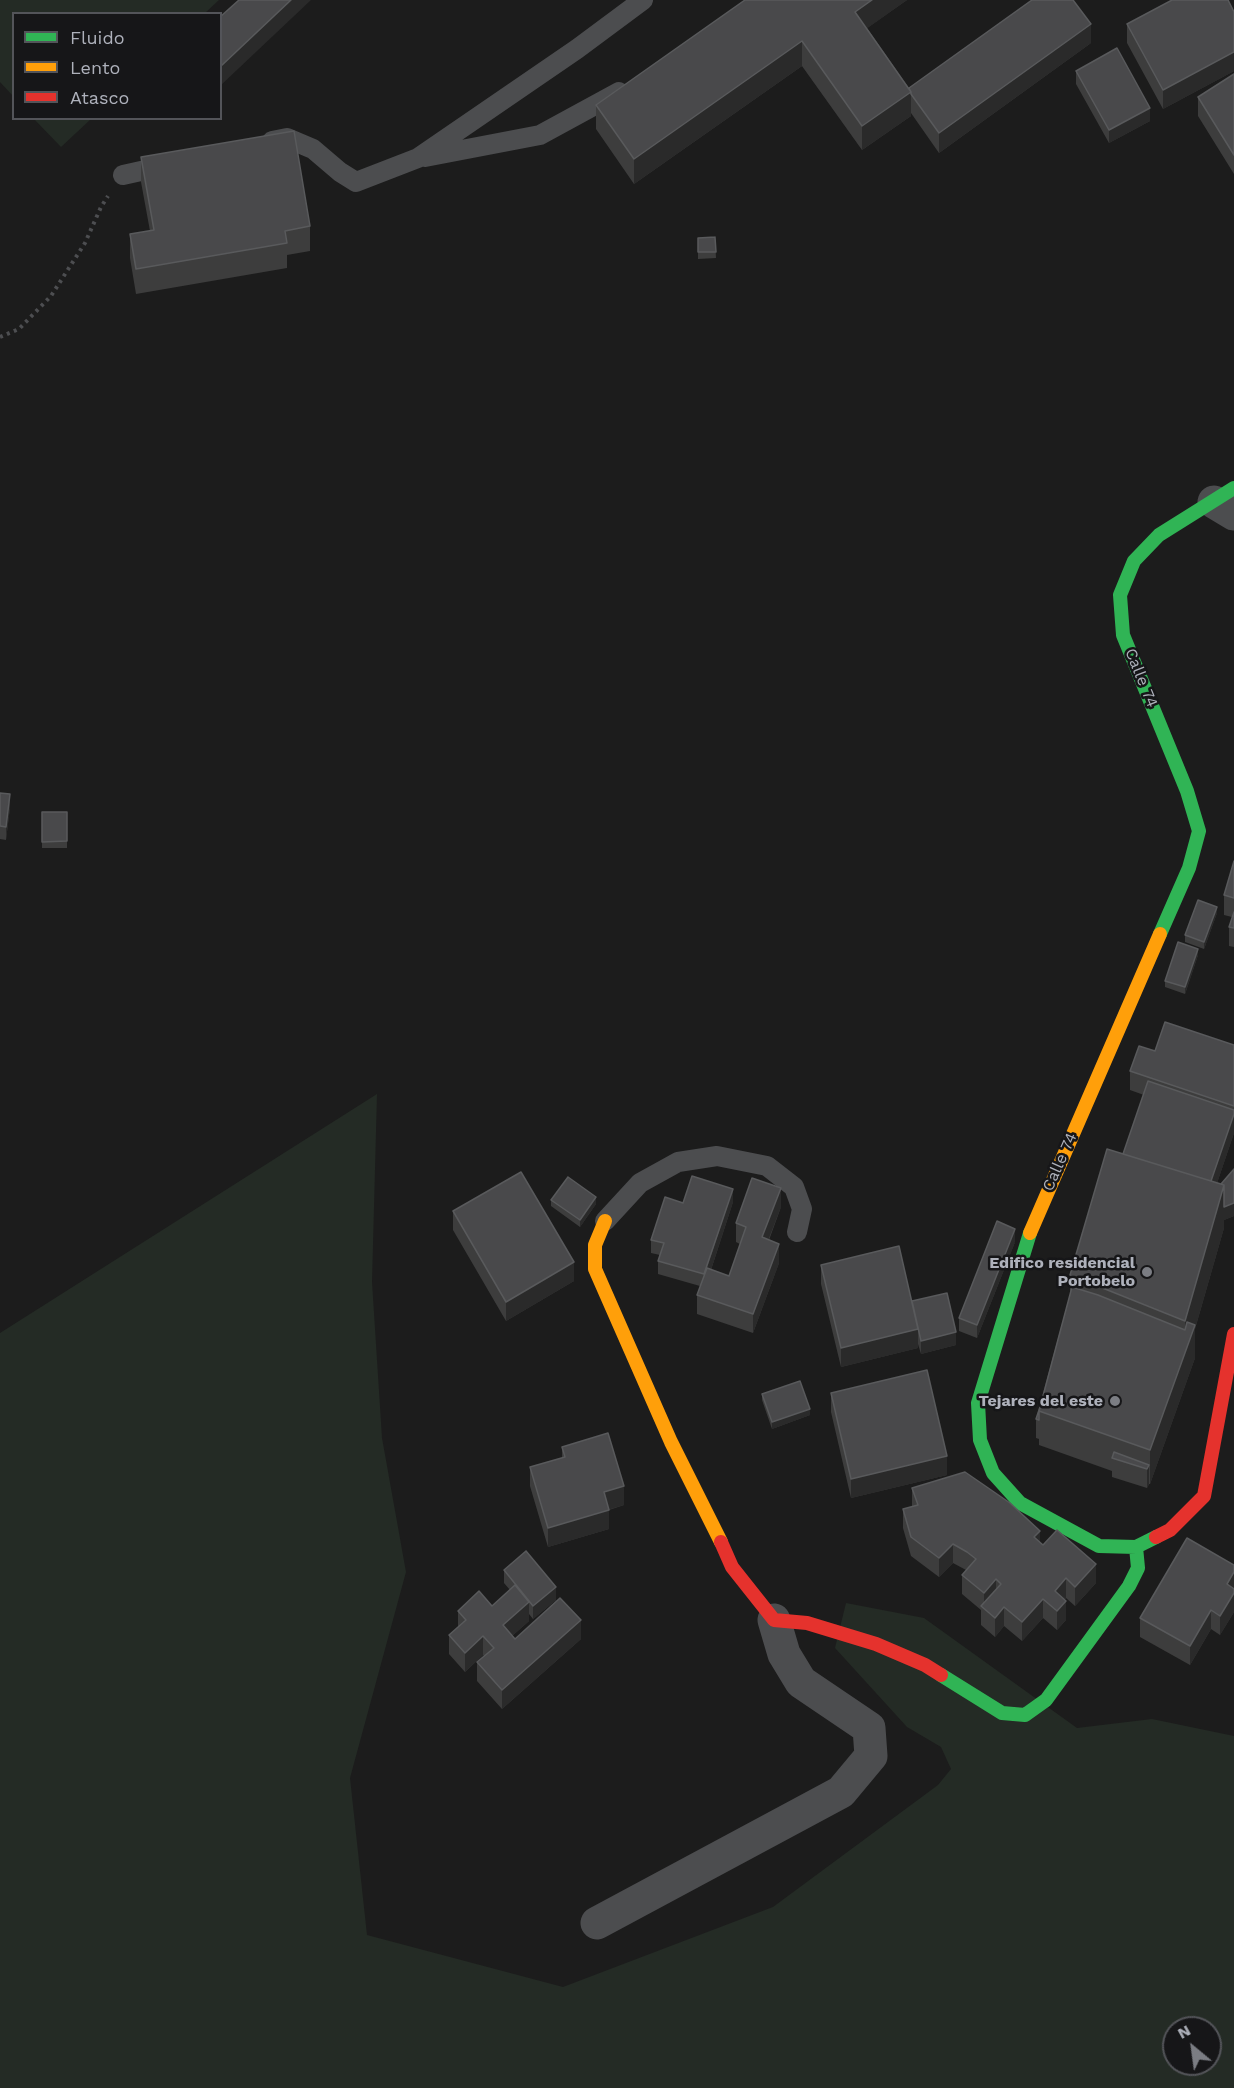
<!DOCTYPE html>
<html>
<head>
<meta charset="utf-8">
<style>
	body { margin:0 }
	#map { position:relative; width:1234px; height:2088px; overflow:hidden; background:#1c1c1c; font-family:"Work Sans",sans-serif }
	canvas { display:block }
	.legend { position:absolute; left:12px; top:12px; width:210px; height:108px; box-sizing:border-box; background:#161618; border:2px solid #535459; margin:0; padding:8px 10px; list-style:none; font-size:18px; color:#aeb1bb }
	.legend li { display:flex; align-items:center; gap:12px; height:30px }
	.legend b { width:30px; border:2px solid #535459 }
	.north { position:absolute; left:1162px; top:2016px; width:60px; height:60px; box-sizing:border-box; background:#161618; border:2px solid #535459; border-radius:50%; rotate:331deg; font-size:16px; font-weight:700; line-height:24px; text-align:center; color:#aeb1bb }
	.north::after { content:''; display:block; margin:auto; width:21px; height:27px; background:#7b7d83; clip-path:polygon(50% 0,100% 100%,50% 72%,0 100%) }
</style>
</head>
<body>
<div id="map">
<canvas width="1234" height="2088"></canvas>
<ul class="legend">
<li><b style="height:8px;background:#30b455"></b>Fluido</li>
<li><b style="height:8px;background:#ff9f0a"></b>Lento</li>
<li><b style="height:8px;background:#e5322d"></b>Atasco</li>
</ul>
<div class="north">N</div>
</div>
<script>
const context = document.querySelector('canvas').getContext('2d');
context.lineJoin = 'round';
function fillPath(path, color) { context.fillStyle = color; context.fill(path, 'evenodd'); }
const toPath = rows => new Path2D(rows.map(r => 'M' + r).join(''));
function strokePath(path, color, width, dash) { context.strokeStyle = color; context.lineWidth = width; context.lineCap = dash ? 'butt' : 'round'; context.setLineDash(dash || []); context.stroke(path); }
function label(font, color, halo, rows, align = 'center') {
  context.font = font + ' "Work Sans",sans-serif'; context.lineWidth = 5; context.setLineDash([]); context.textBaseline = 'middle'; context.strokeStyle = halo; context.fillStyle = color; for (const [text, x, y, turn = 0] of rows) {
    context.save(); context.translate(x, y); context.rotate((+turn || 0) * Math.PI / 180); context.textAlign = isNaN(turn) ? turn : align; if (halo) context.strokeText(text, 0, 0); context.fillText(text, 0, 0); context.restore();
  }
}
fillPath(toPath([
	[0,0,219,0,205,13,14,14,13,96,0,82],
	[34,119,91,119,61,147],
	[377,1094,372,1282,382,1438,406,1572,350,1778,367,1935,563,1987,773,1907,938,1785,951,1769,941,1747,907,1727,835,1648,846,1603,924,1618,1077,1728,1152,1719,1234,1736,1234,2088,0,2088,0,1333],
	[1174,2028,1210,2028,1210,2064,1174,2064]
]), '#242b25');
strokePath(toPath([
	[0,337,19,329,51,296,85,243,101,207,108,196]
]), '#4d4e51', 4, [3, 4.5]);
strokePath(toPath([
	[272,141,287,138,313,149,340,172,356,182,418,158,577,49,643,0],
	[425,157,540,135,619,92],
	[123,175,168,165],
	[605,1221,640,1183,678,1162,717,1156,767,1166,794,1187,802,1209,797,1232]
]), '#4c4d4f', 20);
strokePath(toPath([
	[1214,502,1234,514],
	[597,1923,841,1792,871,1756,869,1728,801,1682,784,1654,774,1620]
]), '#4c4d4f', 33);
strokePath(toPath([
	[1160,934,1189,868,1199,831,1187,791,1123,635,1120,595,1134,561,1159,535,1234,488],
	[1030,1233,978,1403,980,1440,993,1473,1020,1503,1099,1546,1136,1547,1156,1537],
	[941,1675,1002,1713,1025,1715,1046,1700,1129,1586,1138,1568,1136,1547]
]), '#30b455', 14);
strokePath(toPath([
	[605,1221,595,1245,595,1269,671,1442,721,1542],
	[1030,1233,1160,934]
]), '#ff9f0a', 14);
strokePath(toPath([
	[1156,1537,1170,1530,1204,1496,1234,1334],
	[721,1542,732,1567,774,1620,807,1623,876,1644,925,1665,941,1675]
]), '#e5322d', 14);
fillPath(toPath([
	[745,0,907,0,867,28,909,88,1091,43,939,153,911,113,911,116,862,150,802,66,634,184,596,129,596,105],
	[1234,12,1234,71,1163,109,1127,43,1127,24],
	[1076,71,1150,121,1109,143,1076,84],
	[1234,74,1234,174,1198,116,1198,97],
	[141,157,310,226,310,251,287,255,287,268,136,294,130,258,130,234,150,231,141,182],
	[715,237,716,258,698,259,698,238],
	[0,793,10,807,6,840,0,839],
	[42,812,67,812,67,848,42,848],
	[1234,861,1234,947,1229,946,1229,927,1232,917,1224,915,1224,895],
	[1217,913,1204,949,1185,942,1185,935],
	[1198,955,1185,994,1165,987,1165,981],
	[1234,1045,1234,1133,1217,1183,1221,1184,1234,1169,1234,1216,1224,1220,1224,1228,1195,1329,1195,1358,1150,1484,1149,1484,1147,1488,1112,1477,1112,1471,1039,1445,1039,1439,1036,1438,1036,1419,1070,1294,1070,1275,1123,1154,1144,1095,1130,1090,1130,1071,1155,1051],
	[551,1200,596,1204,580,1227,551,1206],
	[733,1202,711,1270,729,1276,740,1244,736,1242,736,1223,781,1207,769,1240,779,1263,753,1333,697,1314,697,1295,700,1286,658,1274,658,1261,660,1255,651,1253,651,1240,683,1203],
	[453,1211,574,1281,506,1321,453,1230],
	[1015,1242,977,1338,959,1331,959,1318],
	[821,1265,912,1301,956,1345,921,1354,918,1344,918,1348,841,1367,821,1284],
	[831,1393,947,1475,851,1498,831,1412],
	[762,1394,810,1415,772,1429,762,1400],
	[562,1447,624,1505,609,1510,609,1529,548,1547,530,1486,530,1467,562,1458],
	[912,1488,1040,1543,1096,1583,1075,1606,1066,1598,1064,1600,1066,1620,1057,1630,1043,1618,1022,1641,1004,1626,995,1637,981,1625,981,1610,962,1594,962,1575,966,1570,953,1563,939,1577,911,1556,903,1528,903,1509,912,1507],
	[1234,1565,1234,1612,1220,1635,1211,1629,1190,1665,1140,1637,1140,1618],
	[504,1570,556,1600,533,1619,529,1614,529,1621,512,1636,515,1639,581,1639,502,1709,477,1681,477,1662,484,1656,483,1655,465,1672,449,1654,449,1635,458,1627,458,1611,492,1606,510,1590,504,1583]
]), '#3d3d3d');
fillPath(toPath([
	[291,0,311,0,220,86,220,67],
	[872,0,907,0,855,37,855,12],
	[1091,24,1091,43,939,153,939,133],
	[802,41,802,66,634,184,634,159],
	[1234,52,1234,71,1163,109,1163,90],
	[911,92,911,116,862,150,862,126],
	[1150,108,1150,121,1109,143,1109,130],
	[10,794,10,807,6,840,6,827],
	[1217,907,1217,913,1204,949,1204,942],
	[1198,949,1198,955,1185,994,1185,987],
	[1234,1114,1234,1133,1213,1195,1207,1193],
	[1224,1185,1234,1203,1234,1216,1224,1220,1224,1228,1195,1329,1195,1358,1150,1484,1150,1450,1185,1353,1185,1321],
	[781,1188,781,1207,762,1256,762,1237],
	[733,1189,733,1202,705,1288,705,1274],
	[596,1197,596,1204,580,1227,580,1220],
	[1015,1229,1015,1242,977,1338,977,1325],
	[779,1244,779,1263,753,1333,753,1314],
	[574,1262,574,1281,506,1321,506,1302],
	[918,1329,918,1348,841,1367,841,1348],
	[956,1332,956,1345,921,1354,921,1341],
	[810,1409,810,1415,772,1429,772,1422],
	[947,1456,947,1475,851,1498,851,1479],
	[1149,1465,1149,1484,1147,1488,1147,1469],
	[624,1486,624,1505,604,1511,604,1492],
	[609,1510,609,1529,548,1547,548,1528],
	[1040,1531,1040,1550,1034,1537],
	[953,1544,953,1563,939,1577,939,1558],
	[1096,1564,1096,1583,1075,1606,1075,1587],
	[1234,1572,1234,1591,1227,1584],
	[1066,1578,1066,1598,1055,1611,1055,1591],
	[996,1579,996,1598,984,1608,984,1593],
	[556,1587,556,1600,533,1619,533,1606],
	[1234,1593,1234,1612,1220,1635,1220,1616],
	[1043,1599,1043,1618,1022,1641,1022,1622],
	[1066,1601,1066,1620,1057,1630,1057,1611],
	[529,1602,529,1621,503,1644,503,1625],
	[1004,1607,1004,1626,995,1637,995,1618],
	[1211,1610,1211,1629,1190,1665,1190,1646],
	[581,1620,581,1639,502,1709,502,1690],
	[483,1636,483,1655,465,1672,465,1653]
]), '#2a2a2a');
const building = toPath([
	[239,0,291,0,220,67,220,17,239,0],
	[745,0,872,0,855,12,911,92,862,126,802,41,634,159,596,105,745,0],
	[1032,0,1073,0,1091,24,939,133,911,94,911,92,909,88,1032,0],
	[1172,0,1228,0,1234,12,1234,52,1163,90,1127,24,1172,0],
	[1117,48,1150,108,1109,130,1076,71,1117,48],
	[1234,74,1234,155,1198,97,1234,74],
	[294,131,310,226,285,231,287,243,136,269,130,234,154,230,141,157,294,131],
	[715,237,716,252,698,252,698,238,715,237],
	[0,793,10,794,6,827,0,826,0,793],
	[42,812,67,812,67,841,42,842,42,812],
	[1234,861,1234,898,1224,895,1234,861],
	[1198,900,1217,907,1204,942,1185,935,1198,900],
	[1234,912,1234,928,1229,927,1234,912],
	[1178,942,1198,949,1185,987,1165,981,1178,942],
	[1165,1022,1234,1045,1234,1106,1130,1071,1139,1046,1155,1051,1165,1022],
	[1148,1081,1234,1110,1234,1114,1211,1181,1123,1154,1148,1081],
	[1107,1149,1224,1185,1185,1321,1070,1275,1107,1149],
	[1234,1169,1234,1203,1224,1207,1224,1185,1221,1184,1234,1169],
	[521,1172,574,1262,506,1302,453,1211,521,1172],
	[692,1176,733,1189,704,1274,658,1261,664,1243,651,1240,665,1197,683,1203,692,1176],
	[568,1177,596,1197,580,1220,551,1200,568,1177],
	[752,1178,781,1188,762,1237,779,1244,753,1314,697,1295,707,1268,729,1276,746,1227,736,1223,752,1178],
	[997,1221,1015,1229,977,1325,959,1318,997,1221],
	[899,1246,918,1329,841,1348,821,1265,899,1246],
	[1072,1287,1098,1295,1185,1330,1187,1322,1195,1325,1150,1450,1039,1411,1072,1287],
	[947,1293,956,1332,921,1341,912,1301,947,1293],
	[927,1370,947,1456,851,1479,831,1393,927,1370],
	[800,1381,810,1409,772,1422,762,1394,800,1381],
	[1043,1398,1039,1411,1039,1420,1036,1419,1043,1398],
	[608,1433,624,1486,604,1492,609,1510,548,1528,530,1467,565,1457,562,1447,608,1433],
	[1114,1452,1149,1465,1147,1469,1112,1458,1114,1452],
	[965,1472,1010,1503,1040,1531,1034,1537,1043,1545,1057,1530,1096,1564,1075,1587,1066,1578,1055,1591,1066,1601,1057,1611,1043,1599,1022,1622,1004,1607,995,1618,981,1606,1001,1584,996,1579,984,1593,962,1575,976,1559,967,1552,953,1544,939,1558,911,1537,903,1509,918,1505,912,1488,965,1472],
	[1187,1538,1234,1565,1234,1572,1227,1584,1234,1589,1234,1593,1220,1616,1211,1610,1190,1646,1140,1618,1187,1538],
	[526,1551,556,1587,533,1606,504,1570,526,1551],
	[515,1585,529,1602,503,1625,515,1639,560,1598,581,1620,502,1690,477,1662,494,1648,483,1636,465,1653,449,1635,466,1620,458,1611,479,1591,492,1606,515,1585]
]);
fillPath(building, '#49494b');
strokePath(building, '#595a5c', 1.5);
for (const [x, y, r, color] of [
	[1147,1272,6,"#7b7d83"],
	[1115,1401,6,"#7b7d83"]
]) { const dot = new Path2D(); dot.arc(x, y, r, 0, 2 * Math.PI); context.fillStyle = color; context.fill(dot); strokePath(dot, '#161618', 2); }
label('16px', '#aeb1bb', '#161618', [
	["Calle 74",1141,678,68],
	["Calle 74",1060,1162,-66]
]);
label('bold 16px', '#aeb1bb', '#161618', [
	["Edifico residencial",1135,1263],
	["Portobelo",1135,1281],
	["Tejares del este",1103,1401]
], 'right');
</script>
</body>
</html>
